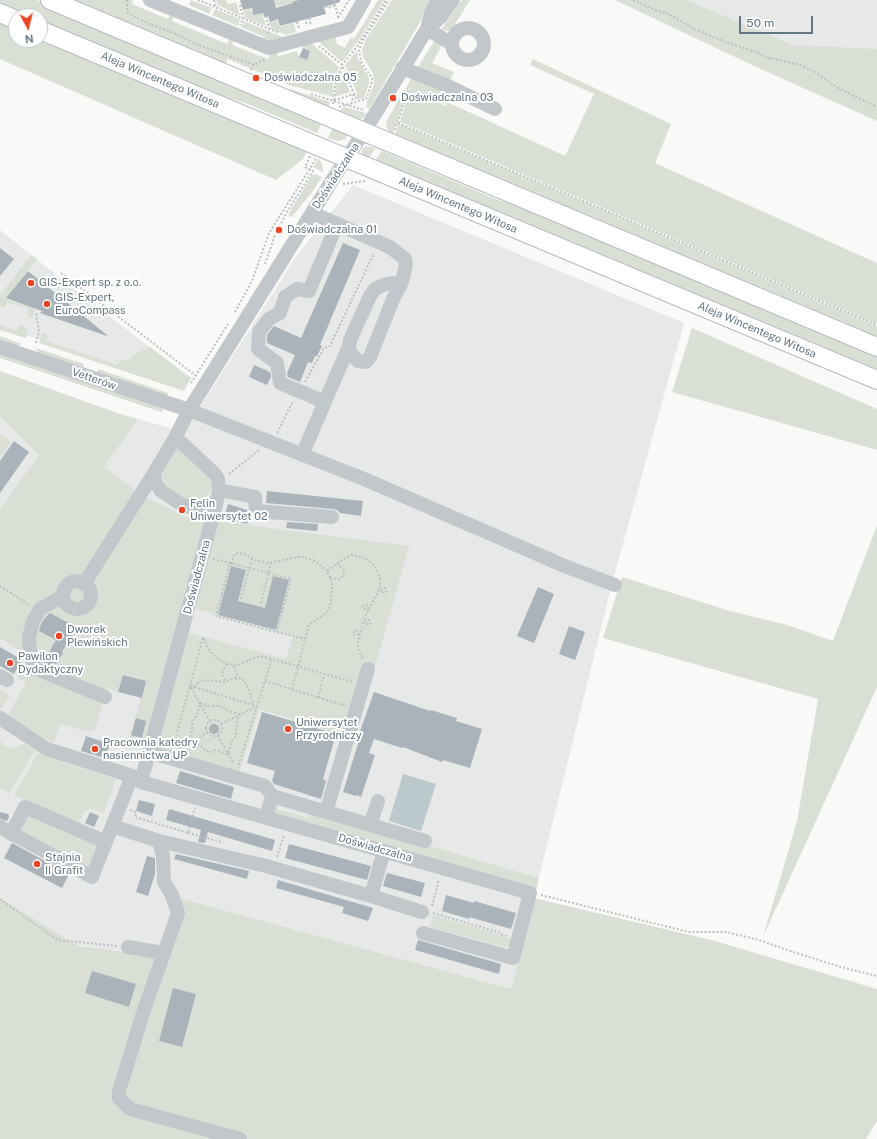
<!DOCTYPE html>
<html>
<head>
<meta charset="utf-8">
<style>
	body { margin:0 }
	#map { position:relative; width:877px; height:1139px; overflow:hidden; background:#f9f9f7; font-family:"Public Sans",sans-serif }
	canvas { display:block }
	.north { position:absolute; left:8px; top:8px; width:40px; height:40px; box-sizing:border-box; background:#fff; border:1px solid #c1c9cd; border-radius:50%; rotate:173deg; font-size:11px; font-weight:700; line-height:16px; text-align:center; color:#637783 }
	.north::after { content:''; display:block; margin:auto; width:14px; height:18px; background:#ea4626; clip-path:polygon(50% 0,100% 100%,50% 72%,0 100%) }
	.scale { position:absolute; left:739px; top:16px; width:74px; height:18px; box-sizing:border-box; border:2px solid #637783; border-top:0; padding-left:5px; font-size:12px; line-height:14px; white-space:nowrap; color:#637783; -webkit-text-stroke:3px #fff; paint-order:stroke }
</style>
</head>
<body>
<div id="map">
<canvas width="877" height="1139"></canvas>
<div class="north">N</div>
<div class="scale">50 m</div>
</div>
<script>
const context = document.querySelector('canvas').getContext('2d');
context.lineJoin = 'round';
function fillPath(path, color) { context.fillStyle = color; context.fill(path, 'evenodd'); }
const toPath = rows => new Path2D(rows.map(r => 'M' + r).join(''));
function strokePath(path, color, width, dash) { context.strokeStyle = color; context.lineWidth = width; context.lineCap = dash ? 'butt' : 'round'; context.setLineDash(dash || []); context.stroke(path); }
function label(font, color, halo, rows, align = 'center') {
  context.font = font + ' "Public Sans",sans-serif'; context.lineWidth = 4; context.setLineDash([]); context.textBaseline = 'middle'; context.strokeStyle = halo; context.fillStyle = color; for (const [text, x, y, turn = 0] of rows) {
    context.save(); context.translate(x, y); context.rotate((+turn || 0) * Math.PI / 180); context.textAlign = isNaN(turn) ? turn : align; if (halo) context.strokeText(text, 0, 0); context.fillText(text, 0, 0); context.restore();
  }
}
fillPath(toPath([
	[615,0,877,0,877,117],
	[353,185,684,323,613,580,511,989,169,895,175,913,159,956,79,946,0,898,0,371,120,414,184,432,297,255],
	[0,230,31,255,157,353,119,367,0,326]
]), '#e7e9e8');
fillPath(toPath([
	[0,0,37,0,322,121,317,133,245,103,186,85,40,24,40,16,20,16,0,8],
	[68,0,133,0,132,4,168,19,170,14,174,16,172,21,220,41,227,44,230,38,234,40,232,45,268,59,272,50,277,49,278,56,297,51,299,57,306,60,310,51,303,48,303,44,311,43,339,67,333,83,333,95,335,95,337,79,341,70,350,92,334,97,289,85,228,59,226,63,205,58],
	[191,0,212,8,209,14,189,5],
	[216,0,226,0,228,4,236,2,240,16,218,5],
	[274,0,296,0,292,1,293,3,276,7],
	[378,0,384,0,359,40,342,62,317,40,335,36,337,44,345,48,351,37,354,39],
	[392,0,433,0,369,109,366,106,367,102,374,84,374,79,373,73,363,57,362,50,365,41],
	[462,0,470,0,451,31,441,30],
	[615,0,686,0,793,45,877,49,877,121,754,66],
	[215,9,240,19,238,26,212,15],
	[251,9,253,15,262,13,266,26,245,18,243,11],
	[278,20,280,27,294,23,296,32,286,35,271,29,269,22],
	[0,21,16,27,16,40,40,40,40,37,307,151,303,159,276,180,0,59],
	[244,21,285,38,271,41,263,38,264,37,241,27],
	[436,38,441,45,440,49,432,63,454,72,449,82,417,69],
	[357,51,358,59,369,78,369,83,364,98,354,100,357,93,345,65],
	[533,59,671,124,655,163,877,263,877,324,400,122,410,89,407,86,412,77,444,88,438,102,446,106,447,102,565,156,594,94,530,65],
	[290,89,330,102,327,111,289,91],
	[405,89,407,90,400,113,393,133,390,133,388,130,386,125,387,120],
	[345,107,365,113,367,114,359,121,338,115,341,109],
	[399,124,877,326,877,340,394,137],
	[334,126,347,134,346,139,338,141,328,138],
	[366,146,376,148,367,160,362,156,362,149],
	[382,151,503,202,536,209,877,353,877,374,373,163],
	[319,159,322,164,323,172,313,167],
	[315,174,322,177,313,191,292,217,289,216,289,213,312,175],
	[31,255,37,259,5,299,35,309,32,318,28,317,29,309,7,302,5,308,0,306,0,295],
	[0,325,17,331,19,325,24,326,28,331,26,338,25,338,0,330],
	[692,328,877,409,877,450,672,392],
	[42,332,48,335,46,341,117,365,121,360,130,361,133,355,150,347,191,378,184,391,39,343],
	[0,336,22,344,17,346,0,341],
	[36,348,84,364,82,369,38,353],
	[0,353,163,409,162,411,161,412,0,358],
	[98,369,168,393,167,398,97,374],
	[0,371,120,414,138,419,104,467,143,496,186,517,206,523,146,749,128,743,146,681,123,675,118,692,107,688,95,730,90,732,60,724,54,743,17,723,8,716,26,682,17,678,30,657,0,638,0,509,39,455,0,416],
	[0,434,11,442,0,458],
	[178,448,208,476,211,483,211,489,209,494,205,498,193,501,186,499,168,488,163,478,162,469,173,449],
	[217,521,409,546,355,739,259,709,239,774,154,749,186,632,286,659,293,635,276,630,265,609,238,601,246,570,231,566,218,615,192,608],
	[877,525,877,687,763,937,797,821,818,699,603,638,622,577,730,611,787,625,833,641],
	[0,689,9,695,8,699,0,710],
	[0,741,5,746,11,748,24,744,35,750,10,793,0,788],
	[38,753,65,763,116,779,104,813,90,808,85,811,78,824,14,795],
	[278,802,277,809,308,818,311,811,539,878,536,891,271,816,274,804],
	[28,814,98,843,88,868,19,834],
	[169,895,511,989,534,898,715,941,877,989,877,1121,866,1139,0,1139,0,898,79,946,159,956,175,913],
	[433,915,498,934,499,936,515,940,511,946,504,947,430,927]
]), '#dadfd6');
fillPath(toPath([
	[403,774,436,784,421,831,389,821]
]), '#bbc8cc');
fillPath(toPath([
	[240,0,274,0,276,8,293,3,293,1,299,0,340,0,340,2,324,7,326,14,280,26,278,19,270,22,268,16,264,17,263,13,253,15,252,8,243,10],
	[303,48,310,51,307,60,299,57],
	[343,243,360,250,320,345,322,346,317,356,315,356,312,363,308,362,300,382,288,377,287,373,295,355,267,343,267,335,274,326,301,338],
	[0,248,14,259,0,276],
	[28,271,107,335,107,336,40,313,42,311,6,298],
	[254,365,270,372,271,377,267,385,249,377],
	[14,441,29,452,0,493,0,461],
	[267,491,363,501,361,516,340,513,337,510,333,509,266,503],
	[228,504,247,510,249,516,247,524,224,518],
	[287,522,318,524,317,531,286,528],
	[231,566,246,570,238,601,265,608,273,576,289,580,276,630,218,615],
	[538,587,554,594,534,643,517,636],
	[50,613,76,627,62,652,63,653,56,664,53,663,51,666,43,663,56,640,39,631,41,624,45,618],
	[569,626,585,632,575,660,559,654],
	[0,647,22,660,14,674,0,666],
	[123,675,146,681,142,698,118,692],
	[374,692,430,711,431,710,457,718,456,721,482,729,470,768,443,760,442,762,403,747,402,748,374,739,369,753,375,755,361,797,356,795,356,796,343,792,361,734,359,734],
	[262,712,336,734,323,779,326,781,321,799,274,784,272,781,275,771,247,763],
	[136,718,146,721,142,738,131,735],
	'209 729a5 5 0 1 1 10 0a5 5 0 1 1-10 0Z',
	[86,736,110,744,105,758,81,751],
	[180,771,234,787,231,799,176,783],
	[139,800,155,804,152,816,136,811],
	[169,809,275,840,272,851,208,832,205,843,198,842,201,830,166,820],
	[0,812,8,814,9,816,8,820,6,821,0,819],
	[90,812,99,816,94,827,85,823],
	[12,843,69,874,62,888,4,858],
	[289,844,371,866,367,880,285,858],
	[176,854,249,871,247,879,174,859],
	[147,856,155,858,155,874,148,896,136,892],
	[387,873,425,883,421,897,383,886],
	[278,880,373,908,368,921,342,913,344,907,276,888],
	[446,895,474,903,474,901,516,913,511,929,469,917,469,919,442,911],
	[418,940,501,964,499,974,415,950],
	[92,971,136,984,129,1007,85,993],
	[173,988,196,994,182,1047,159,1041]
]), '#a9b3b9');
const major = toPath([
	[50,0,877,347],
	[0,13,16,20],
	[40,30,877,380]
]);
strokePath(major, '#b5bbbf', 20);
strokePath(toPath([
	[127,0,127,12,135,17,154,26,174,33,198,45,254,65],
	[198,0,279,33],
	[214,0,216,7],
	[334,0,338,17],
	[633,0,655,10,669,14,692,28,728,43,756,52,765,57,800,65,814,71,838,88,877,107],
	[240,5,243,19,240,25],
	[326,6,327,8,336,5],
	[304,14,307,26],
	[266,16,269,29,268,34],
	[309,18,311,25],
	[338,18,349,0],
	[297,22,299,28],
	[319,46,342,65,354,94,335,100],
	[251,70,253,65,266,59],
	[311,94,364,110],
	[333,104,334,101,335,84,342,65,356,48,386,0],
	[351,104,354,94],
	[339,107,366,99,372,82,372,78,361,62,359,50,362,42,389,0],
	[398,123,877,325],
	[395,130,409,89,405,87],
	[343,184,365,181],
	[265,264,275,235,287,212,313,171,305,167,310,156],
	[61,273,195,375],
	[235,312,252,281,269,233,316,159],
	[36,343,39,331,36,313],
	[305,382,324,348,330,346,374,253],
	[191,383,228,324],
	[277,433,293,401],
	[229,474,260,449],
	[213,559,230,563],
	[230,563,291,579,277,632,216,616,230,563],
	[232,564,233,556,238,553,244,554,256,560,267,563,299,557,304,557,315,561,327,571],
	[330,578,339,579,343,576,344,570,337,563],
	[0,586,29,605],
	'381.5 590a2.5 2.5 0 1 1 5 0a2.5 2.5 0 1 1-5 0Z',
	[241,599,252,558],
	[261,603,271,563],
	'363.5 607a2.5 2.5 0 1 1 5 0a2.5 2.5 0 1 1-5 0Z',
	'365.5 622a2.5 2.5 0 1 1 5 0a2.5 2.5 0 1 1-5 0Z',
	'353.5 633a2.5 2.5 0 1 1 5 0a2.5 2.5 0 1 1-5 0Z',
	[277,632,305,639],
	[227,664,223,671,222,675,225,679,229,681],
	[233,666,237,672,237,675,235,678],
	[265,681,346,706],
	[194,687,198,682,206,680,224,682,232,679,241,678,245,682,250,692,253,704],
	[292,689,309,625,325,614,329,608,331,603,332,589,332,582,327,571,345,558,352,555,365,558,375,566,380,578,380,584,379,590,365,617,359,638,358,646,360,653,363,660],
	[318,698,324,674],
	[200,703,210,706,220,706,229,711,239,714,236,727,236,736,232,741,228,754,215,750,211,752,206,751,200,745,189,742,192,730,192,722,197,715,200,703],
	'206 728a8 8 0 1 1 16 0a8 8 0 1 1-16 0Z',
	[210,721,190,686,203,637,208,648,213,655,227,664,238,665,256,657,265,657,271,659],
	[221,724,257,706,238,767],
	[218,736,234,764],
	[173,747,190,686,257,706,272,659,353,682],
	[178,748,207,733],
	[130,810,136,812,135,817,188,833,195,808],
	[188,833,221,842],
	[277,857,284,835],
	[541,895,689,932,726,932,759,940,787,950,841,967,877,976],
	[0,899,52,936,59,940,117,946],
	[432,906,439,879],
	[433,913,501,933,502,935,506,936]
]), '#bcc0c2', 2, [2, 2]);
strokePath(toPath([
	[150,0,269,48,348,27,364,0],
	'452 44a16 16 0 1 1 32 0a16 16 0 1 1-32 0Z',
	[427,29,441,17,453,0],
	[427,29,452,44],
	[402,68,446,85,495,109],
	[312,213,390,247,405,259,406,264,403,278,401,284,393,299,370,357,366,362,358,361,350,353,349,346,350,340,370,296,375,289,383,285,393,283,401,284],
	[0,347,189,410,364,479,567,567,615,585],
	[325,402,280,383,277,363,258,349,259,332,269,319,280,313,285,297,297,289,309,291,337,224],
	[175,438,183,444,215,474,218,479,219,490,217,501,141,782,530,893,513,958,423,933],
	[302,455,349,346],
	[154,473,156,483,161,491,181,504,189,507,206,507,217,501],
	[219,490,255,497,256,511,332,517],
	'63 595a14 14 0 1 1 28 0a14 14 0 1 1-28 0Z',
	[84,584,154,473,175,438,189,410,333,179,364,132,427,29,431,14,438,0],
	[63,596,40,609,33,621,29,637,30,650,34,668,105,697],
	[0,676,7,680],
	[0,718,47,749,132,776,139,781],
	[149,752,265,786,272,796],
	[326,812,368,669],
	[266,818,272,796,425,841],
	[370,825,378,801],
	[112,826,159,841,266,866,371,896,384,851],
	[0,827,92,877,132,776],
	[11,834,25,807,106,842],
	[159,841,163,856,164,882,172,895,178,913,144,1010,119,1091,119,1098,130,1109,240,1139],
	[371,896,422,912],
	[128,947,163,953]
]), '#c2c7cb', 14);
strokePath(major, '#fff', 18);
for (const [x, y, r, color] of [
	[256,78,4,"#ea4626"],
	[393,98,4,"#ea4626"],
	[279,230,4,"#ea4626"],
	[31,283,4,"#ea4626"],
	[47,304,4,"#ea4626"],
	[182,510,4,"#ea4626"],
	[59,636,4,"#ea4626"],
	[10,663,4,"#ea4626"],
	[288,729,4,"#ea4626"],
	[95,749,4,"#ea4626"],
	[37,864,4,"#ea4626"]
]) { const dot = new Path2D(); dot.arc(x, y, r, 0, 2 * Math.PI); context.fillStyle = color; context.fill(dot); strokePath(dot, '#fff', 1.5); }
label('11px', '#637783', '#fff', [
	["Doświadczalna 05",264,78],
	["Doświadczalna 03",401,98],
	["Doświadczalna 01",287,230],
	["GIS-Expert sp. z o.o.",39,283],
	["GIS-Expert,",55,298],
	["EuroCompass",55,311],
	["Felin",190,504],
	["Uniwersytet 02",190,517],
	["Dworek",67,630],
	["Plewińskich",67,643],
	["Pawilon",18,657],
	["Dydaktyczny",18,670],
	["Uniwersytet",296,723],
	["Przyrodniczy",296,736],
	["Pracownia katedry",103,743],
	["nasiennictwa UP",103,756],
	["Stajnia",45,858],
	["II Grafit",45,871]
], 'left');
label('11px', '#637783', '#fff', [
	["Aleja Wincentego Witosa",160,80,23],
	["Doświadczalna",336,176,-57],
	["Aleja Wincentego Witosa",458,205,23],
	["Aleja Wincentego Witosa",757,330,23],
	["Vetterów",94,379,19],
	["Doświadczalna",197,577,-75],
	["Doświadczalna",375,848,16]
]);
</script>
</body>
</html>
